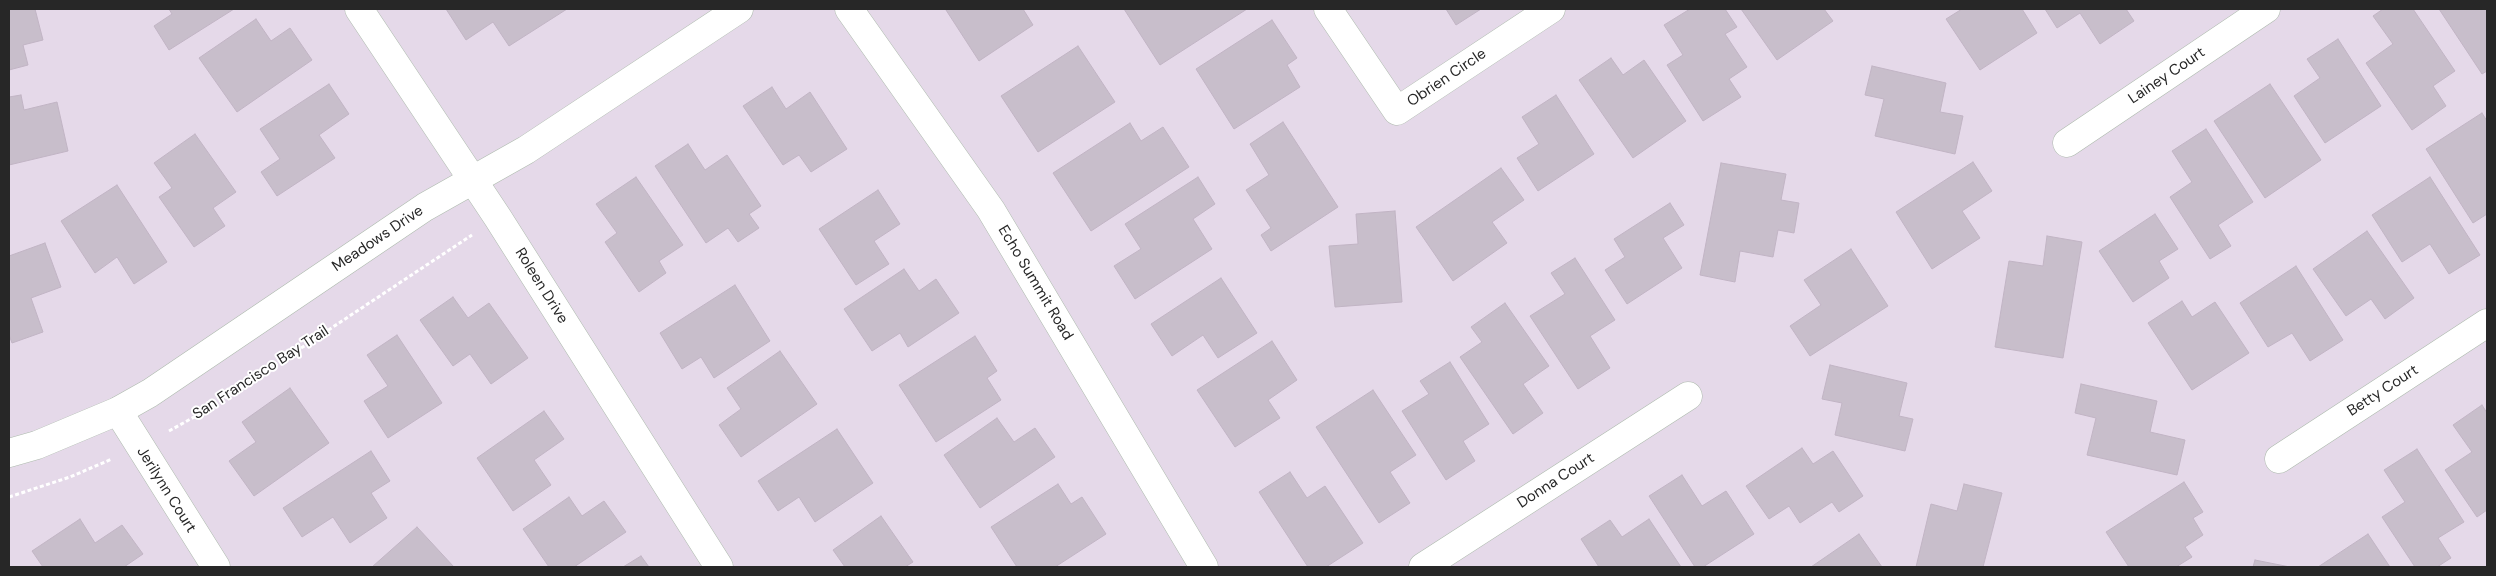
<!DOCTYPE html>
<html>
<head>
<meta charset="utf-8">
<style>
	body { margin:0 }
	#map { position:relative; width:2496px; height:576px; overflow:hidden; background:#e5d9e9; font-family:"DM Sans",sans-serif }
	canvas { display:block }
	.frame { position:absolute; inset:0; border:10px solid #272727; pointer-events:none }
</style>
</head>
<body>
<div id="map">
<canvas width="2496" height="576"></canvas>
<div class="frame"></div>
</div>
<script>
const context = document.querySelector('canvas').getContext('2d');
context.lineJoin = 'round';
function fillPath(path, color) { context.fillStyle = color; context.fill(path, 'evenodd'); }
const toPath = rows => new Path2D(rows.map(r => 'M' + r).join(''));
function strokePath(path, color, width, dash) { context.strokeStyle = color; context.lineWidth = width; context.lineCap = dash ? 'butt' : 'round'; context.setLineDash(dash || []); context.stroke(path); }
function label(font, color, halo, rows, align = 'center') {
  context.font = font + ' "DM Sans",sans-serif'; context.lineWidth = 4; context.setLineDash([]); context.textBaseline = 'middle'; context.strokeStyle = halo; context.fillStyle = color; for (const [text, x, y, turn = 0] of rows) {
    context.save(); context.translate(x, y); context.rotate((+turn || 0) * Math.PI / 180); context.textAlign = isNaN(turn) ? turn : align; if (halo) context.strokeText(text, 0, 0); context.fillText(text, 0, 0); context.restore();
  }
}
const building = toPath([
	[9,9,35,9,43,40,23,45,28,65,9,70,9,9],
	[169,9,234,9,169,50,154,26,172,14,169,9],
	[446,9,567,9,509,46,493,22,466,40,446,9],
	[949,9,1023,9,1033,25,979,61,946,10,949,9],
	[1124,9,1247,9,1160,65,1124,9],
	[1446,9,1481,9,1456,25,1446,9],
	[1690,9,1725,9,1737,27,1725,34,1747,67,1729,79,1741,97,1703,121,1667,65,1683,55,1664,25,1690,9],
	[1741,9,1824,9,1833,21,1777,60,1741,9],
	[1962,9,2022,9,2037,33,1980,70,1946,19,1962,9],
	[2045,9,2126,9,2134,21,2100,44,2080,13,2057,28,2045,9],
	[2383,9,2413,9,2455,71,2433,86,2446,106,2412,130,2366,63,2393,44,2373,16,2383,9],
	[2439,9,2487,9,2487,71,2482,74,2439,9],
	[256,19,271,41,290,28,312,60,237,112,199,58,256,19],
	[1272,20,1297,58,1287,65,1300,87,1234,129,1196,69,1272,20],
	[2338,39,2381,106,2325,143,2294,96,2320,78,2307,59,2338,39],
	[1078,46,1115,102,1038,152,1001,96,1078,46],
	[1611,58,1623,75,1644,60,1686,121,1633,158,1579,80,1611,58],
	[1872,66,1946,83,1940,112,1963,116,1955,154,1875,136,1884,99,1865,95,1872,66],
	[329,84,349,114,319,135,335,158,277,196,261,172,280,159,260,129,329,84],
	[2270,84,2321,160,2265,198,2214,121,2270,84],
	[772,87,786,109,810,92,847,149,811,172,799,155,783,165,743,106,772,87],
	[21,95,24,110,57,102,68,151,9,165,9,97,21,95],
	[1556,95,1594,154,1538,191,1517,158,1539,144,1522,117,1556,95],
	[2482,113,2487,121,2487,214,2473,223,2426,149,2482,113],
	[1283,122,1338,207,1271,251,1261,235,1271,228,1246,190,1269,175,1250,144,1283,122],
	[1130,123,1141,141,1163,127,1189,167,1091,231,1053,173,1130,123],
	[2206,129,2253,202,2218,225,2231,246,2210,259,2170,197,2192,182,2172,151,2206,129],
	[195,134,236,192,213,208,225,226,194,247,159,197,172,188,154,163,195,134],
	[688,144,705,170,727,155,761,206,749,214,759,228,738,242,728,228,706,243,655,166,688,144],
	[1973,162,1992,191,1962,211,1980,238,1932,269,1896,212,1973,162],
	[1721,163,1786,174,1781,200,1799,203,1794,233,1778,230,1773,257,1740,251,1735,282,1700,275,1721,163],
	[1501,168,1524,200,1492,222,1507,243,1453,281,1416,227,1501,168],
	[636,177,683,245,659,261,666,273,639,292,605,242,617,233,596,204,636,177],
	[1198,177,1215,204,1193,219,1212,249,1135,299,1114,266,1141,249,1125,224,1198,177],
	[2430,177,2480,255,2449,274,2430,244,2402,262,2372,215,2430,177],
	[117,185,167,262,134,284,117,257,95,273,61,221,117,185],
	[878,190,900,224,874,241,889,264,856,285,819,229,878,190],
	[1670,203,1684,225,1663,238,1682,268,1627,304,1605,270,1625,257,1614,239,1670,203],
	[1395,211,1402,302,1335,307,1329,246,1358,244,1356,214,1395,211],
	[2155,214,2178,249,2159,261,2169,278,2133,302,2099,251,2155,214],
	[2367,231,2414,298,2385,319,2371,299,2346,316,2313,269,2367,231],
	[2047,236,2082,242,2063,358,1995,347,2009,261,2043,266,2047,236],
	[45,243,61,287,31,298,43,332,12,343,9,335,9,256,45,243],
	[1851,249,1888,306,1810,356,1790,326,1821,305,1804,280,1851,249],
	[1575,258,1615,320,1590,336,1610,368,1578,389,1530,316,1565,294,1551,273,1575,258],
	[2296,266,2343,340,2310,361,2292,333,2268,347,2240,303,2296,266],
	[904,269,919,291,936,279,959,313,908,347,900,333,872,351,844,309,904,269],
	[1221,278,1257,333,1218,358,1203,335,1172,356,1151,324,1221,278],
	[735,285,770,341,714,378,701,357,682,369,660,333,735,285],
	[453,297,468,318,489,303,528,358,491,384,470,354,453,366,420,320,453,297],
	[2182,301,2192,317,2215,302,2249,353,2192,390,2148,323,2182,301],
	[1505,303,1549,366,1523,384,1543,413,1513,434,1460,357,1482,342,1471,327,1505,303],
	[397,335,442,403,388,438,364,401,388,386,367,355,397,335],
	[975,336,997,371,987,378,1001,400,936,442,899,385,975,336],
	[1272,341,1297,380,1268,400,1280,418,1235,447,1197,390,1272,341],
	[780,351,817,404,741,457,719,425,741,409,727,388,780,351],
	[1450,362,1489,424,1463,441,1475,461,1446,480,1402,411,1429,394,1420,381,1450,362],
	[1830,365,1907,383,1899,416,1913,419,1905,451,1835,435,1842,403,1822,399,1830,365],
	[2081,384,2157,401,2150,432,2185,440,2177,475,2087,455,2096,418,2075,413,2081,384],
	[290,388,329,443,254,496,229,461,256,442,242,422,290,388],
	[1373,390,1416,455,1390,472,1410,503,1379,523,1316,427,1373,390],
	[2482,405,2487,413,2487,510,2477,517,2445,470,2472,452,2453,425,2482,405],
	[544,411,564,439,534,460,551,485,513,511,477,458,544,411],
	[997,418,1014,442,1035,428,1055,457,980,508,944,455,997,418],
	[837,429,873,483,815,522,799,497,778,511,758,481,837,429],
	[1802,448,1813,464,1833,451,1863,496,1839,512,1832,502,1800,523,1789,506,1769,519,1746,486,1802,448],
	[2417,449,2464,522,2438,538,2451,558,2437,567,2415,567,2382,517,2405,502,2384,470,2417,449],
	[371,451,390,481,371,493,387,518,350,543,333,517,302,537,283,508,371,451],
	[1290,472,1307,498,1325,486,1363,543,1326,567,1308,567,1259,492,1290,472],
	[1682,475,1702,506,1726,491,1754,534,1703,567,1695,567,1649,496,1682,475],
	[2184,482,2203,512,2193,518,2203,535,2185,547,2192,557,2176,567,2129,567,2106,532,2184,482],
	[1058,484,1071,504,1082,497,1106,534,1055,567,1017,567,991,527,1058,484],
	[1964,484,2002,493,1983,567,1916,567,1931,504,1957,511,1964,484],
	[569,497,582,516,604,501,626,532,574,567,549,567,523,529,569,497],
	[881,516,913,562,905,567,845,567,833,550,881,516],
	[80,519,95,543,122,525,143,554,124,567,43,567,32,551,80,519],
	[1649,519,1681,567,1599,567,1581,539,1610,520,1622,537,1649,519],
	[417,527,454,567,372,567,417,527],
	[1859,534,1882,567,1811,567,1859,534],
	[2368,534,2390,567,2318,567,2368,534],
	[641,556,649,567,623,567,641,556],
	[2255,560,2290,567,2253,567,2255,560]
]);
fillPath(building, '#c8becb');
strokePath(building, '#c1b4c4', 1);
const minor = toPath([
	[359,9,498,218,719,567],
	[849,9,991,210,1204,567],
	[1328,9,1397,111,1551,9],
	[2067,143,2266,9],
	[118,411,216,567],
	[2279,459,2487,323],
	[1423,567,1688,396]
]);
const tertiary = toPath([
	[9,453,37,445,118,411,150,393,425,207,526,150,739,9]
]);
strokePath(minor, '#adbaad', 29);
strokePath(tertiary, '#adbaad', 29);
strokePath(toPath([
	[169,431,212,407,472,235],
	[9,497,70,477,112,459]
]), '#fff', 3, [4, 2.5]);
strokePath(minor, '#fff', 28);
strokePath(tertiary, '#fff', 28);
label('15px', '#272727', '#fff', [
	["Lainey Court",2167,76,-34],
	["Obrien Circle",1447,78,-34],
	["Meadows Drive",378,239,-34],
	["Echo Summit Road",1035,283,59],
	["Roleen Drive",541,286,58],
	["San Francisco Bay Trail",261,373,-33],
	["Betty Court",2383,391,-33],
	["Donna Court",1556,481,-33],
	["Jerilynn Court",166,490,58]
]);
</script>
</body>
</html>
